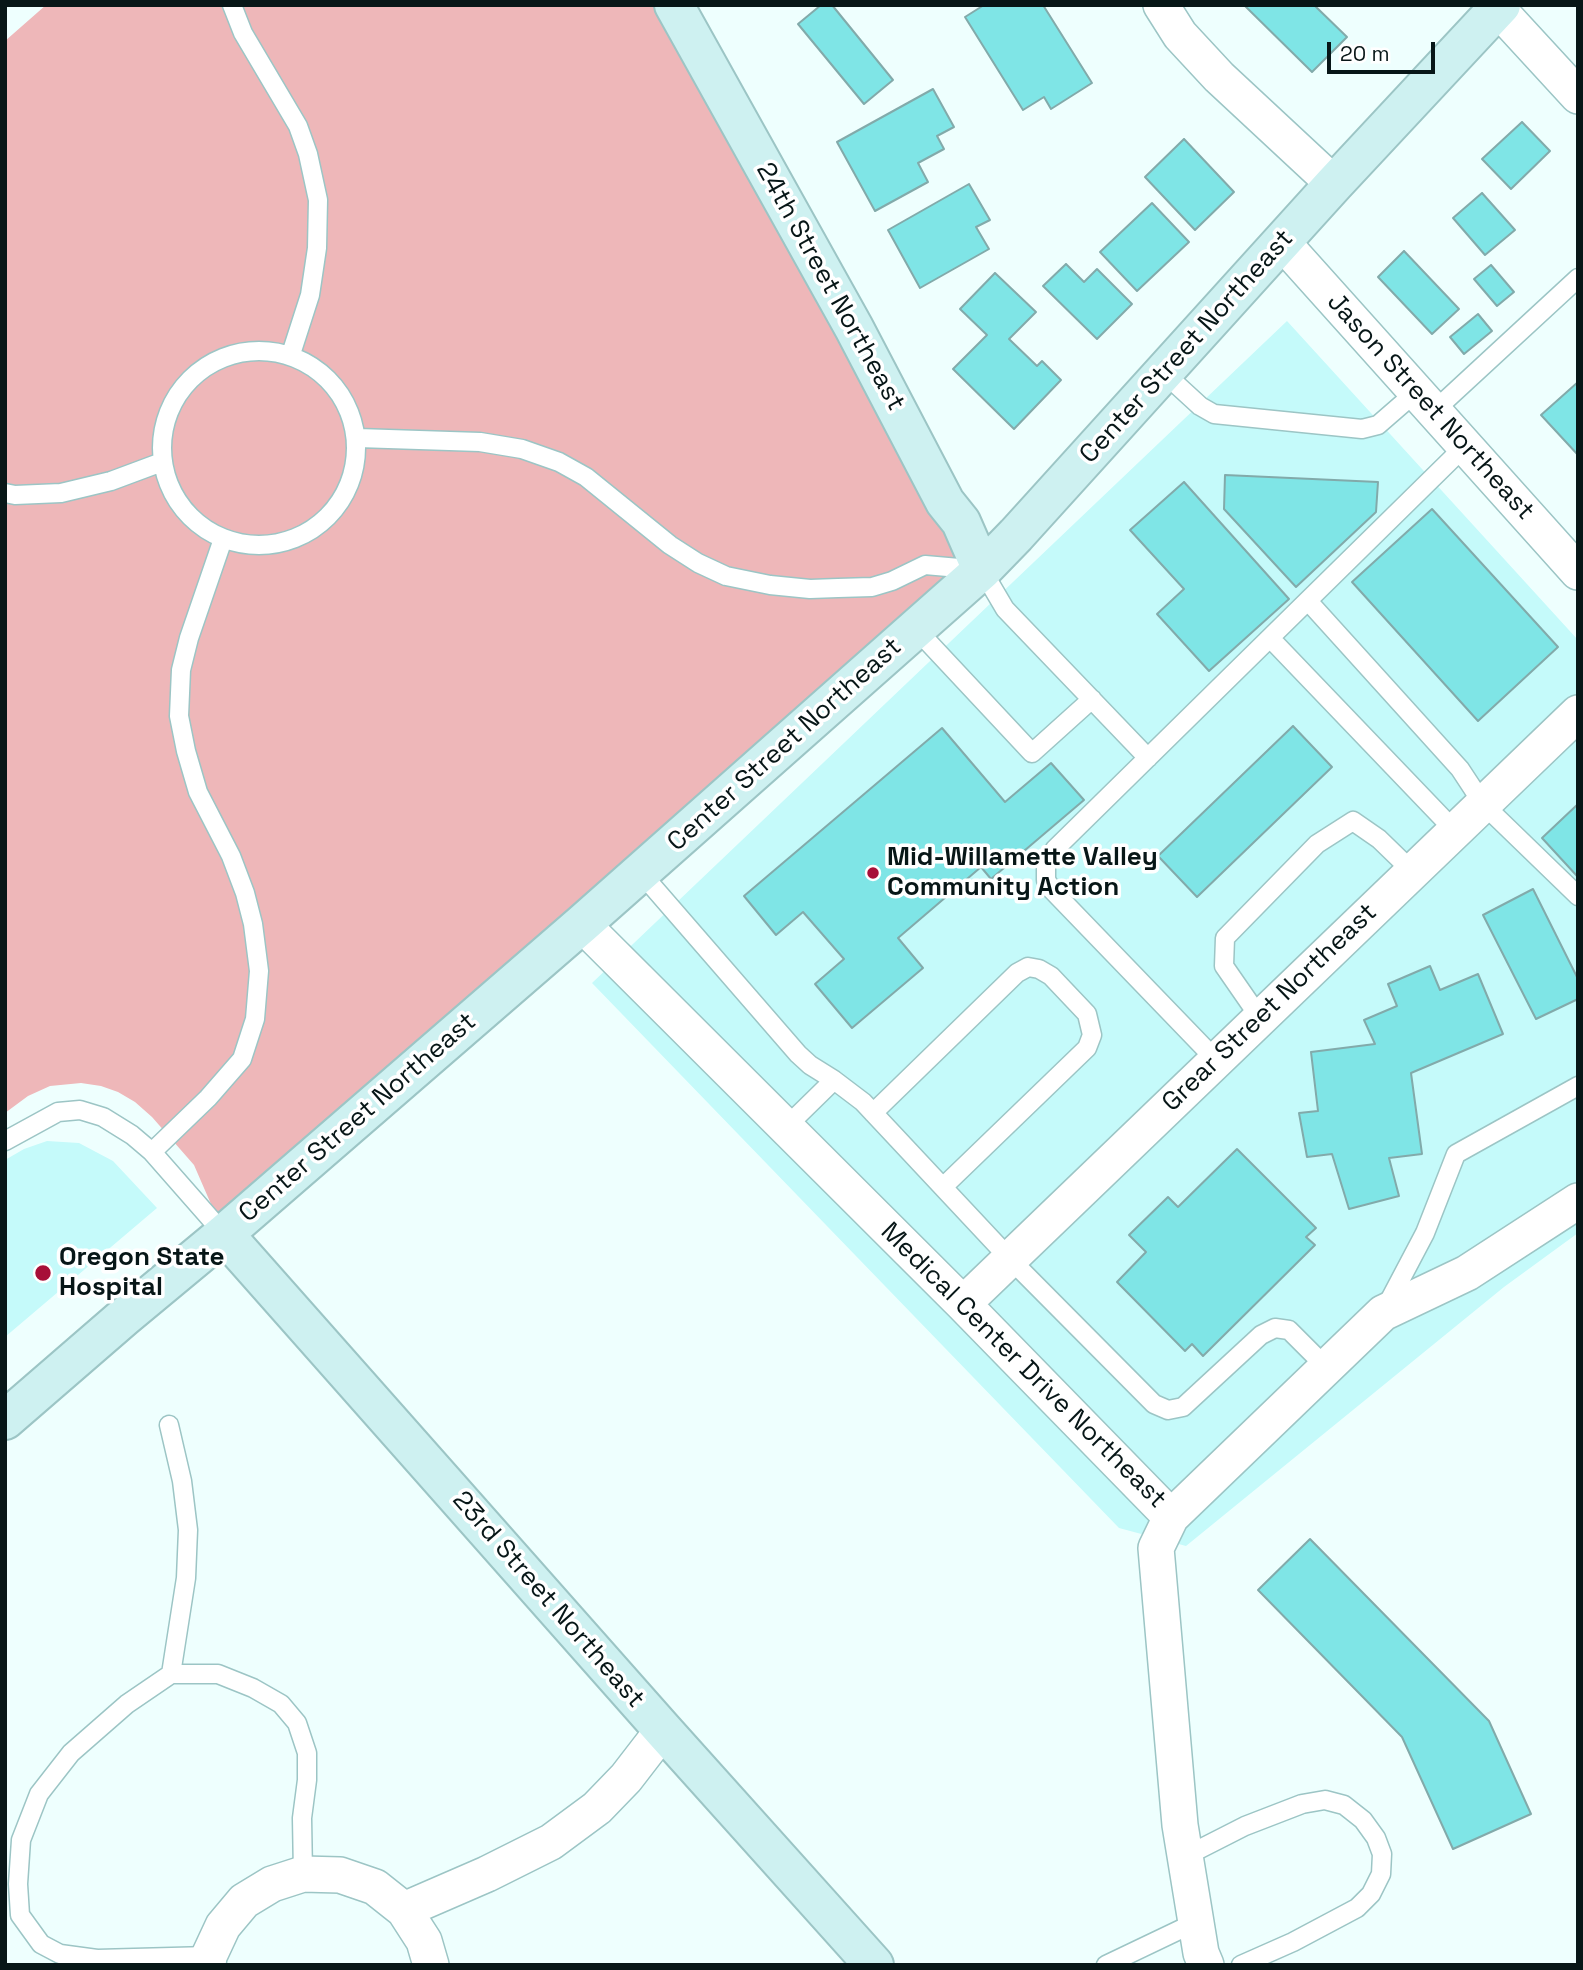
<!DOCTYPE html>
<html>
<head>
<meta charset="utf-8">
<style>
	body { margin:0 }
	#map { position:relative; width:1583px; height:1970px; overflow:hidden; background:#eefffe; font-family:"Space Grotesk",sans-serif }
	canvas { display:block }
	.frame { position:absolute; inset:0; border:7px solid #071617; pointer-events:none }
	.scale { position:absolute; left:1327px; top:42px; width:108px; height:32px; box-sizing:border-box; border:4px solid #071617; border-top:0; padding-left:9px; font-size:21px; line-height:24px; white-space:nowrap; color:#071617; -webkit-text-stroke:5px #fff; paint-order:stroke }
</style>
</head>
<body>
<div id="map">
<canvas width="1583" height="1970"></canvas>
<div class="frame"></div>
<div class="scale">20 m</div>
</div>
<script>
const context = document.querySelector('canvas').getContext('2d');
context.lineJoin = 'round';
function fillPath(path, color) { context.fillStyle = color; context.fill(path, 'evenodd'); }
const toPath = rows => new Path2D(rows.map(r => 'M' + r).join(''));
function strokePath(path, color, width, dash) { context.strokeStyle = color; context.lineWidth = width; context.lineCap = dash ? 'butt' : 'round'; context.setLineDash(dash || []); context.stroke(path); }
function label(font, color, halo, rows, align = 'center') {
  context.font = font + ' "Space Grotesk",sans-serif'; context.lineWidth = 7; context.setLineDash([]); context.textBaseline = 'middle'; context.strokeStyle = halo; context.fillStyle = color; for (const [text, x, y, turn = 0] of rows) {
    context.save(); context.translate(x, y); context.rotate((+turn || 0) * Math.PI / 180); context.textAlign = isNaN(turn) ? turn : align; if (halo) context.strokeText(text, 0, 0); context.fillText(text, 0, 0); context.restore();
  }
}
fillPath(toPath([
	[1287,321,1578,640,1578,1233,1504,1287,1186,1546,1119,1528,592,983],
	[47,1141,79,1143,113,1161,157,1208,5,1337,5,1160,24,1149]
]), '#c5fafa');
fillPath(toPath([
	[46,5,674,5,982,570,224,1234,194,1165,152,1117,135,1102,118,1092,101,1086,81,1083,50,1086,28,1096,5,1113,5,41]
]), '#eeb7b9');
const building = toPath([
	[821,5,832,5,893,80,864,104,798,24,821,5],
	[984,5,1043,5,1092,83,1051,109,1044,97,1023,110,965,17,984,5],
	[1244,5,1314,5,1347,37,1312,72,1244,5],
	[933,89,954,127,937,136,944,149,918,163,928,182,875,211,837,142,933,89],
	[1522,122,1550,151,1511,189,1482,159,1522,122],
	[1184,139,1234,192,1195,230,1145,177,1184,139],
	[969,184,990,220,976,227,989,249,920,288,888,230,969,184],
	[1482,193,1515,230,1485,255,1453,218,1482,193],
	[1152,203,1189,242,1137,291,1100,252,1152,203],
	[1404,251,1459,309,1432,334,1378,277,1404,251],
	[1066,264,1084,282,1097,269,1132,304,1097,339,1043,286,1066,264],
	[1491,265,1514,292,1497,306,1474,279,1491,265],
	[995,273,1036,312,1009,339,1037,366,1042,361,1061,380,1014,429,953,369,987,335,960,309,995,273],
	[1478,314,1492,331,1464,354,1450,337,1478,314],
	[1578,382,1578,455,1541,415,1578,382],
	[1225,475,1378,482,1376,512,1296,587,1224,509,1225,475],
	[1184,482,1289,599,1209,671,1157,614,1184,589,1130,530,1184,482],
	[1432,509,1558,647,1478,721,1352,582,1432,509],
	[1293,726,1332,767,1197,897,1158,856,1293,726],
	[942,728,1005,802,1051,763,1084,800,991,879,981,867,898,938,923,968,852,1028,815,984,844,959,803,912,776,935,744,896,942,728],
	[1578,804,1578,875,1577,876,1542,838,1578,804],
	[1533,889,1578,979,1578,999,1536,1019,1483,915,1533,889],
	[1430,966,1440,990,1478,974,1503,1034,1411,1073,1422,1154,1389,1158,1399,1196,1349,1209,1332,1154,1307,1157,1299,1113,1318,1111,1311,1052,1375,1044,1364,1020,1397,1006,1388,984,1430,966],
	[1237,1149,1316,1228,1306,1237,1315,1245,1203,1356,1192,1344,1185,1351,1117,1282,1146,1252,1129,1235,1168,1197,1178,1207,1237,1149],
	[1310,1539,1489,1721,1531,1814,1453,1849,1402,1737,1258,1590,1310,1539]
]);
fillPath(building, '#7fe5e6');
strokePath(building, '#82aaaa', 2);
const lane = toPath([
	[232,5,243,33,298,126,308,154,318,200,317,248,310,295,291,354],
	'162 448a97 97 0 1 1 194 0a97 97 0 1 1-194 0Z',
	[1164,373,1200,406,1214,414,1362,429,1378,425,1416,392],
	[1434,411,1578,278],
	[358,438,480,442,522,449,559,462,586,477,670,545,698,563,726,576,770,585,810,589,838,588,872,587,892,581,925,565,982,570,1005,609,1148,758],
	[5,493,15,495,61,493,111,481,162,462],
	[1308,601,1460,769,1483,804,1578,896],
	[916,629,1032,753,1092,699],
	[1270,638,1455,831],
	[641,873,798,1054,810,1065,834,1080,786,1127],
	[1260,1018,1224,966,1225,938,1317,844,1353,821,1379,839,1413,872],
	[1216,1060,1052,890,1046,880,1046,865,1055,849,1465,446],
	[834,1080,863,1102,1010,1259,1154,1404,1168,1410,1183,1407,1261,1335,1275,1328,1289,1330,1326,1367],
	[873,1113,1017,973,1028,967,1039,969,1051,976,1087,1014,1092,1035,1087,1048,943,1187],
	[5,1141,58,1112,80,1110,103,1117,132,1135,152,1152,224,1234],
	[152,1152,208,1098,242,1059,255,1019,259,971,253,924,245,893,231,856,198,792,186,751,179,716,181,670,189,638,223,539],
	[1386,1307,1425,1233,1456,1154,1578,1086],
	[169,1425,182,1481,188,1530,186,1578,171,1674],
	[1186,1856,1245,1826,1302,1804,1325,1800,1344,1805,1363,1820,1376,1838,1382,1854,1381,1874,1371,1894,1357,1908,1293,1942,1241,1965],
	[209,1956,97,1959,60,1954,41,1944,20,1915,18,1884,21,1840,39,1794,71,1753,127,1704,171,1674,218,1674,253,1688,281,1704,297,1723,307,1753,307,1780,302,1818,303,1874],
	[1106,1965,1196,1922]
]);
const street = toPath([
	[1161,5,1180,35,1219,77,1334,184],
	[1498,9,1578,96],
	[1282,242,1578,572],
	[582,924,963,1304,1171,1517],
	[963,1304,1578,713],
	[404,1910,487,1874,551,1842,597,1808,626,1778,663,1730],
	[208,1965,209,1956,223,1926,244,1901,272,1884,303,1874,340,1875,375,1887,404,1910,424,1941,431,1965],
	[1206,1965,1201,1953,1180,1825,1156,1548,1171,1517,1383,1313,1467,1273,1578,1201]
]);
const secondary = toPath([
	[674,5,854,328,945,502,961,522,982,570],
	[224,1234,663,1730,874,1965],
	[5,1420,124,1317,224,1234,582,924,982,570,1016,535,1334,184,1501,5]
]);
strokePath(lane, '#9cc5c5', 21);
strokePath(street, '#9cc5c5', 38);
strokePath(secondary, '#9cc5c5', 42);
strokePath(lane, '#fff', 18);
strokePath(street, '#fff', 35);
strokePath(secondary, '#cef1f1', 38);
for (const [x, y, r, color] of [
	[873,873,7,"#a70f38"],
	[43,1273,9,"#a70f38"]
]) { const dot = new Path2D(); dot.arc(x, y, r, 0, 2 * Math.PI); context.fillStyle = color; context.fill(dot); strokePath(dot, '#fff', 2.5); }
label('26px', '#071617', '#fff', [
	["24th Street Northeast",830,287,61],
	["Center Street Northeast",1187,347,-48],
	["Jason Street Northeast",1430,407,48],
	["Center Street Northeast",785,745,-42],
	["Grear Street Northeast",1270,1008,-44],
	["Center Street Northeast",358,1118,-41],
	["Medical Center Drive Northeast",1023,1366,45],
	["23rd Street Northeast",548,1600,49]
]);
label('bold 26px', '#071617', '#fff', [
	["Mid-Willamette Valley",887,858],
	["Community Action",887,888],
	["Oregon State",59,1258],
	["Hospital",59,1288]
], 'left');
</script>
</body>
</html>
